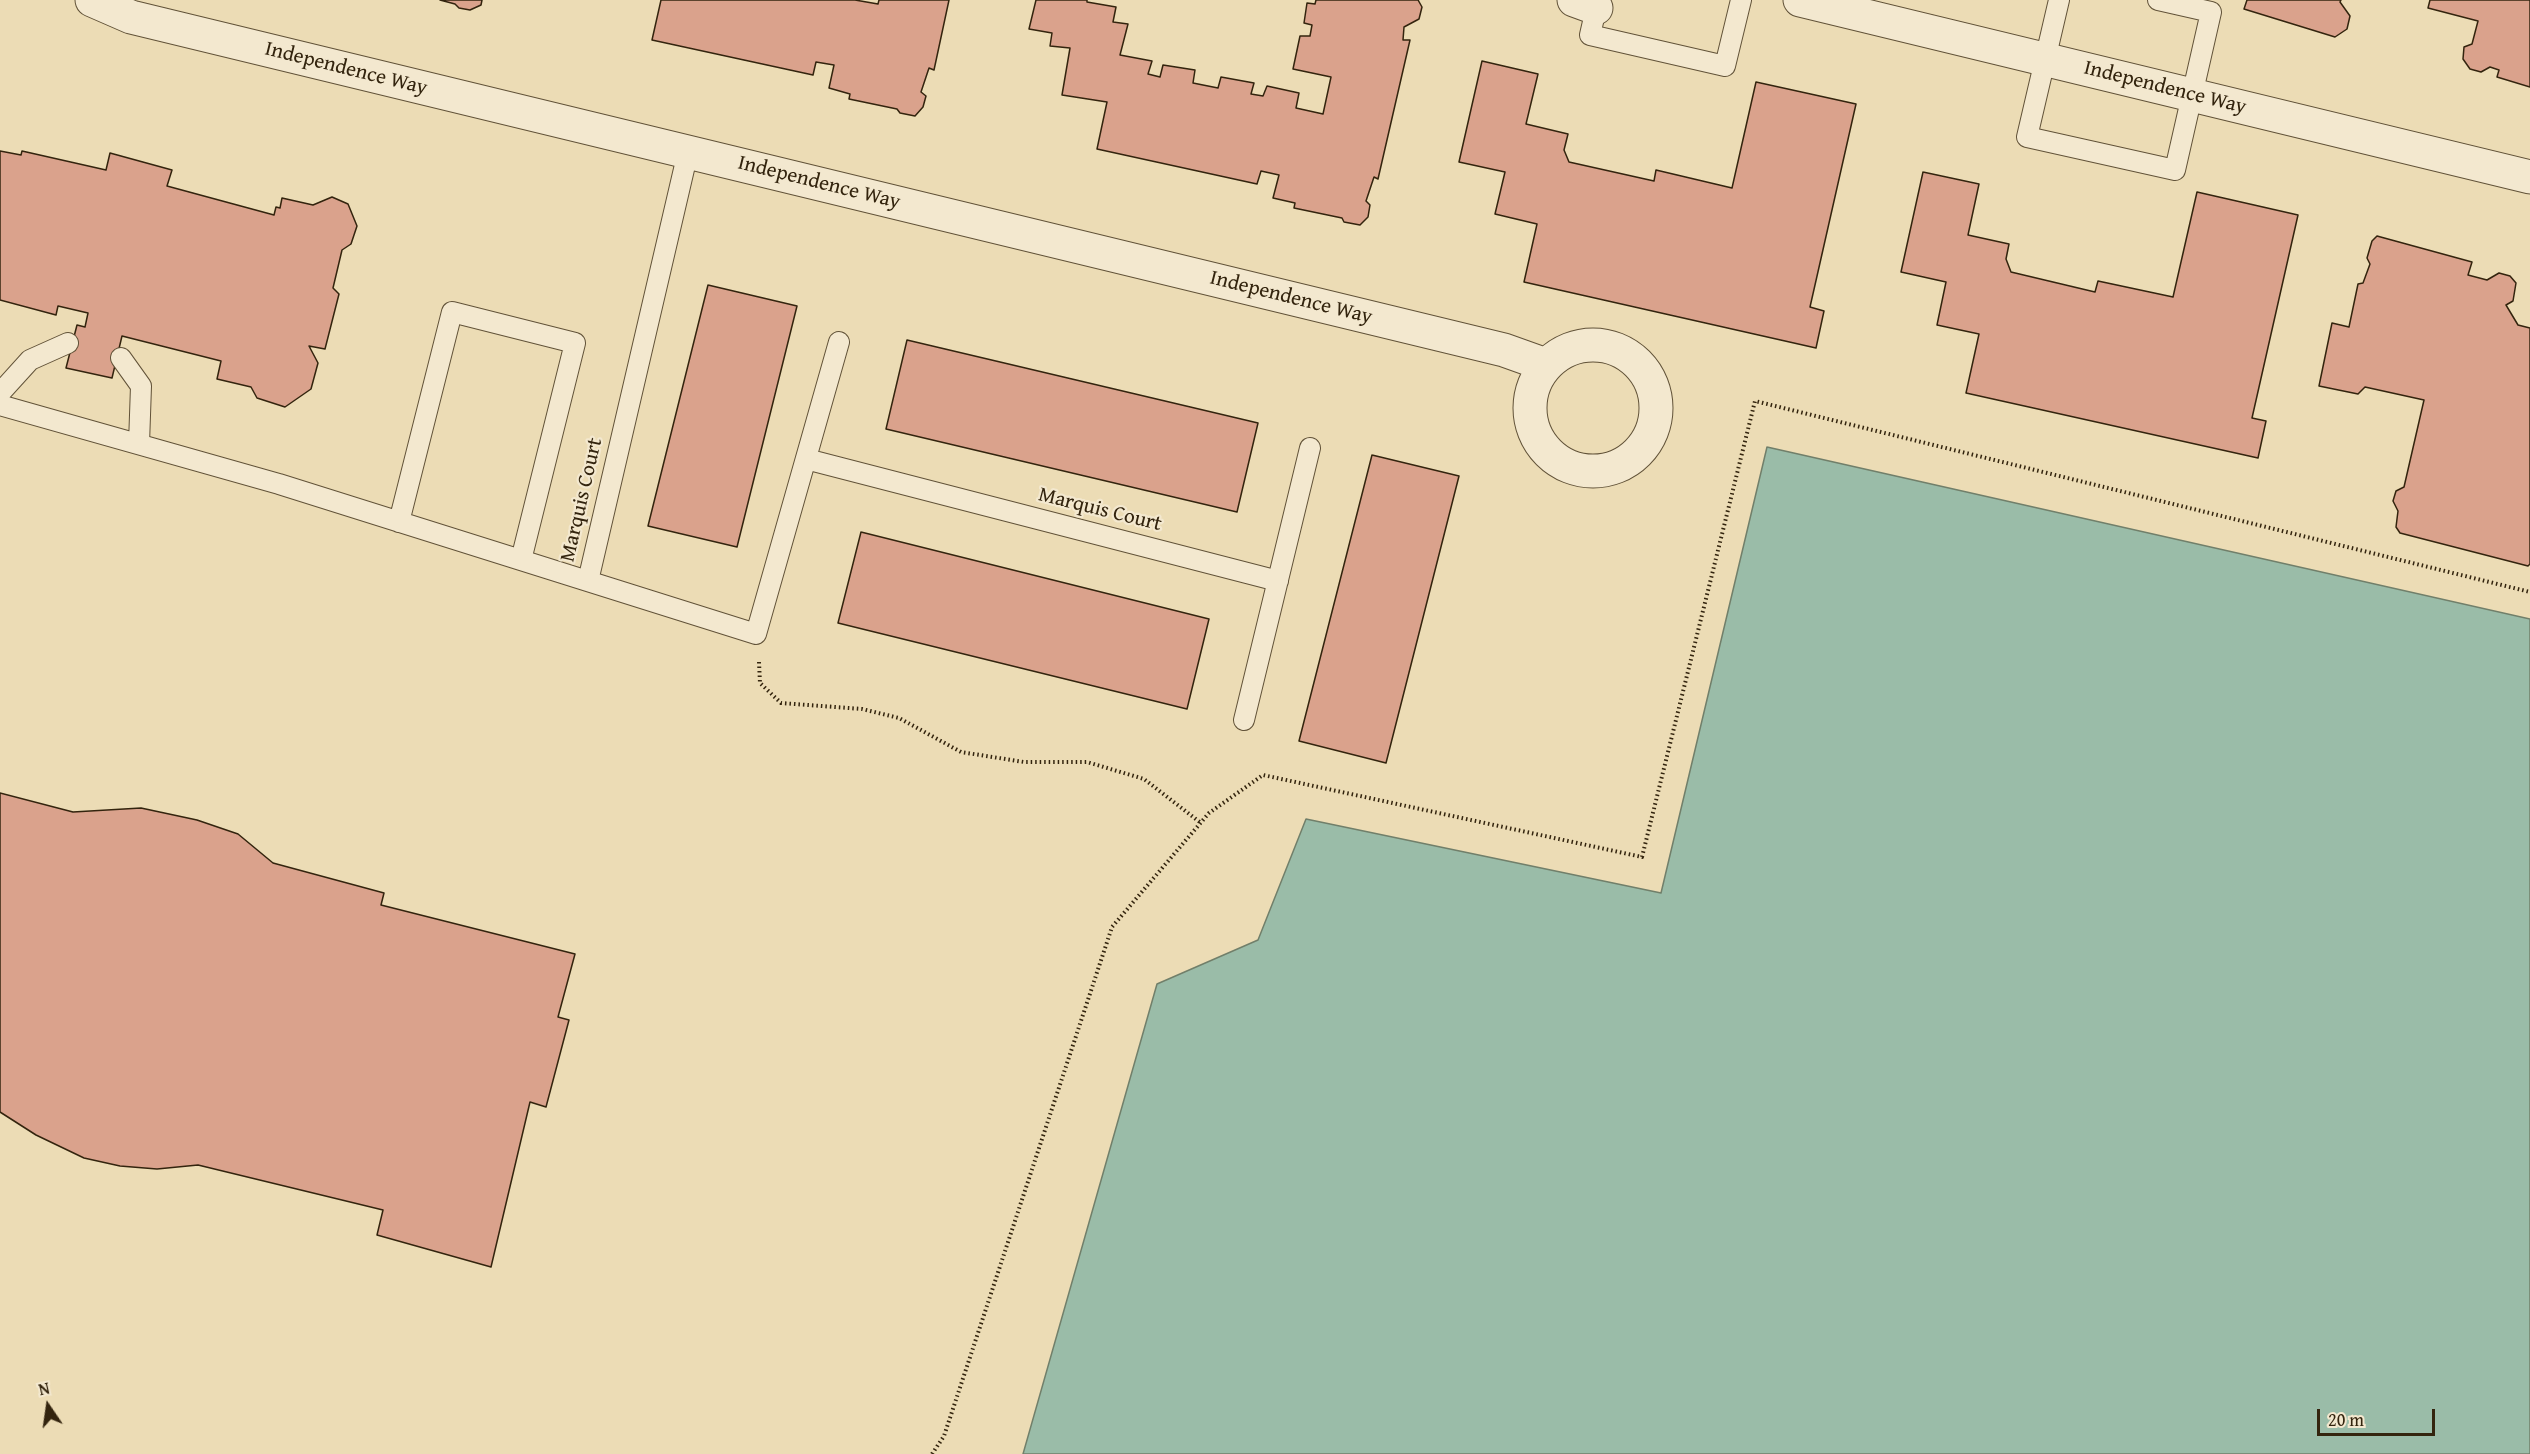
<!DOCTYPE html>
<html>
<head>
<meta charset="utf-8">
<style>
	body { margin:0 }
	#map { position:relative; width:2530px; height:1454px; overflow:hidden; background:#ecdcb5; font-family:"Gentium Book Plus",serif }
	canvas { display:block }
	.north { position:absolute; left:18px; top:1376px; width:60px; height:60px; -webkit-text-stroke:4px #f3e8cf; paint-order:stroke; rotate:347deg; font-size:16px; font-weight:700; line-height:24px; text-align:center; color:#33240e }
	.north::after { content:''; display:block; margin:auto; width:21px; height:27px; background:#33240e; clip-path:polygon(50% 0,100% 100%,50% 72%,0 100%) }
	.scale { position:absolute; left:2317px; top:1409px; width:118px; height:27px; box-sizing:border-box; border:3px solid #33240e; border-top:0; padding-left:8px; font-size:18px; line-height:21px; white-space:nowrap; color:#33240e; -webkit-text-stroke:4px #f3e8cf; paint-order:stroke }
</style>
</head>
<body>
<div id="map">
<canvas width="2530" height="1454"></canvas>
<div class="north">N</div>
<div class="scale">20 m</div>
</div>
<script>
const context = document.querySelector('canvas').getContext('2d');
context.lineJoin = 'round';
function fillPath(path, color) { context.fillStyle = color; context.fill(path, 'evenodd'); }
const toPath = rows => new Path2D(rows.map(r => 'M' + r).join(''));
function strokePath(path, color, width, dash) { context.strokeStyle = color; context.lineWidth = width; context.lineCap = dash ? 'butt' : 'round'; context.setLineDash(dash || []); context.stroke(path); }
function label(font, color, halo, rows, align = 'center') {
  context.font = font + ' "Gentium Book Plus",serif'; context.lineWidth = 4.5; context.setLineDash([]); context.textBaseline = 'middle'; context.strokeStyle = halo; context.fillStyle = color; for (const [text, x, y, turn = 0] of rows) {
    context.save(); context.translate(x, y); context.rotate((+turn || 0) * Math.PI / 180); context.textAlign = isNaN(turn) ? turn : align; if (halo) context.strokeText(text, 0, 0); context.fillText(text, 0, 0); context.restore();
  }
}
const water = toPath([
	[1767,447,2530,619,2530,1454,1023,1454,1157,984,1258,940,1306,819,1661,893,1767,447]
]);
fillPath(water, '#9abca8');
strokePath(water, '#717f6a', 1.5);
const building = toPath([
	[440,0,482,0,481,5,470,10,459,8,455,4,440,0],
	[661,0,855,0,878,4,879,0,949,0,934,70,929,68,921,92,926,96,923,107,915,116,900,113,897,109,849,99,850,94,829,88,834,65,816,62,813,75,652,40,661,0],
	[1036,0,1087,0,1087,2,1116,7,1113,22,1128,24,1120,55,1152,61,1148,74,1160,77,1163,65,1195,70,1193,83,1218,88,1221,77,1254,83,1251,94,1263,96,1267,86,1299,93,1296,108,1323,114,1331,77,1293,69,1300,36,1310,36,1312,25,1304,23,1307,3,1315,4,1316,0,1418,0,1422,7,1419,19,1404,27,1403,40,1410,40,1378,179,1374,177,1366,201,1370,205,1368,217,1360,225,1344,222,1342,218,1294,208,1295,203,1273,198,1279,175,1261,171,1257,184,1097,149,1107,102,1062,95,1070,48,1050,46,1052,33,1029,29,1036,0],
	[2247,0,2341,0,2340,2,2350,16,2347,29,2335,37,2244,9,2247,0],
	[2430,0,2530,0,2530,87,2497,77,2499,70,2490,67,2481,72,2470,69,2463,59,2464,47,2472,44,2478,21,2428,8,2430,0],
	[1482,61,1538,74,1526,124,1568,134,1564,150,1569,162,1654,181,1656,170,1732,188,1756,82,1856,104,1810,307,1824,311,1816,348,1524,282,1537,224,1495,214,1505,172,1459,162,1482,61],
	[0,151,21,155,22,151,106,170,110,153,172,170,167,186,274,215,276,207,280,208,282,198,313,205,332,197,348,204,357,226,351,244,342,250,333,288,339,294,325,349,309,346,318,363,311,389,285,407,257,398,251,387,217,379,221,361,122,336,112,378,66,368,77,325,85,327,88,313,58,306,56,315,0,300,0,151],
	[1923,172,1979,184,1968,235,2009,244,2006,259,2011,272,2095,292,2098,281,2173,297,2197,192,2298,215,2252,418,2266,421,2258,458,1966,393,1979,334,1937,325,1946,282,1901,272,1923,172],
	[2377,236,2472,262,2468,275,2487,280,2499,273,2510,276,2516,283,2513,301,2506,305,2518,325,2530,328,2530,564,2528,566,2400,533,2396,527,2398,511,2393,501,2396,491,2404,487,2424,400,2365,387,2358,394,2319,386,2332,323,2349,327,2358,284,2363,283,2370,264,2367,258,2372,241,2377,236],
	[708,285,797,306,737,547,648,526,708,285],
	[907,340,1258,423,1237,512,886,429,907,340],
	[1372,455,1459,476,1386,763,1299,741,1372,455],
	[861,532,1209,619,1187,709,838,623,861,532],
	[0,793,73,812,141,808,197,820,238,834,273,863,384,893,381,905,575,954,558,1017,569,1020,546,1107,530,1102,491,1267,377,1235,383,1210,198,1165,157,1169,120,1166,84,1158,36,1135,0,1112,0,793]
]);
fillPath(building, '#daa28c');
strokePath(building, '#33240e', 1.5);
const service = toPath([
	[1598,0,1590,35,1725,66,1741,0],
	[2059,0,2027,137,2175,170,2211,12,2158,0],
	[121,358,141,386,139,444],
	[0,393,30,360,68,343],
	[0,405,279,484,756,634,839,342],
	[806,459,1278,581],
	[399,522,452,312,575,343,521,560],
	[588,581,688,152],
	[1244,720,1310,448]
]);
const minor = toPath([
	[92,0,131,17,1504,350,1546,365],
	[1574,0,1596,8],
	[1800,0,2530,177],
	'1530 408a63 63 0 1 1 126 0a63 63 0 1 1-126 0Z'
]);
strokePath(service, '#615238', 22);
strokePath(minor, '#615238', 35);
strokePath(toPath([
	[759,662,760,683,781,703,862,709,899,718,961,752,1024,762,1087,762,1144,779,1201,823],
	[932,1454,944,1436,1112,927,1209,813,1263,775,1642,857,1755,401,2530,592]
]), '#33240e', 4, [1.5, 3]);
strokePath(service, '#f3e8cf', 20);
strokePath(minor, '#f3e8cf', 33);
label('21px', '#33240e', '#f3e8cf', [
	["Independence Way",346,69,14],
	["Independence Way",2165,88,14],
	["Independence Way",819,183,14],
	["Independence Way",1291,298,14],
	["Marquis Court",582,500,-77],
	["Marquis Court",1100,510,14]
]);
</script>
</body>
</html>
